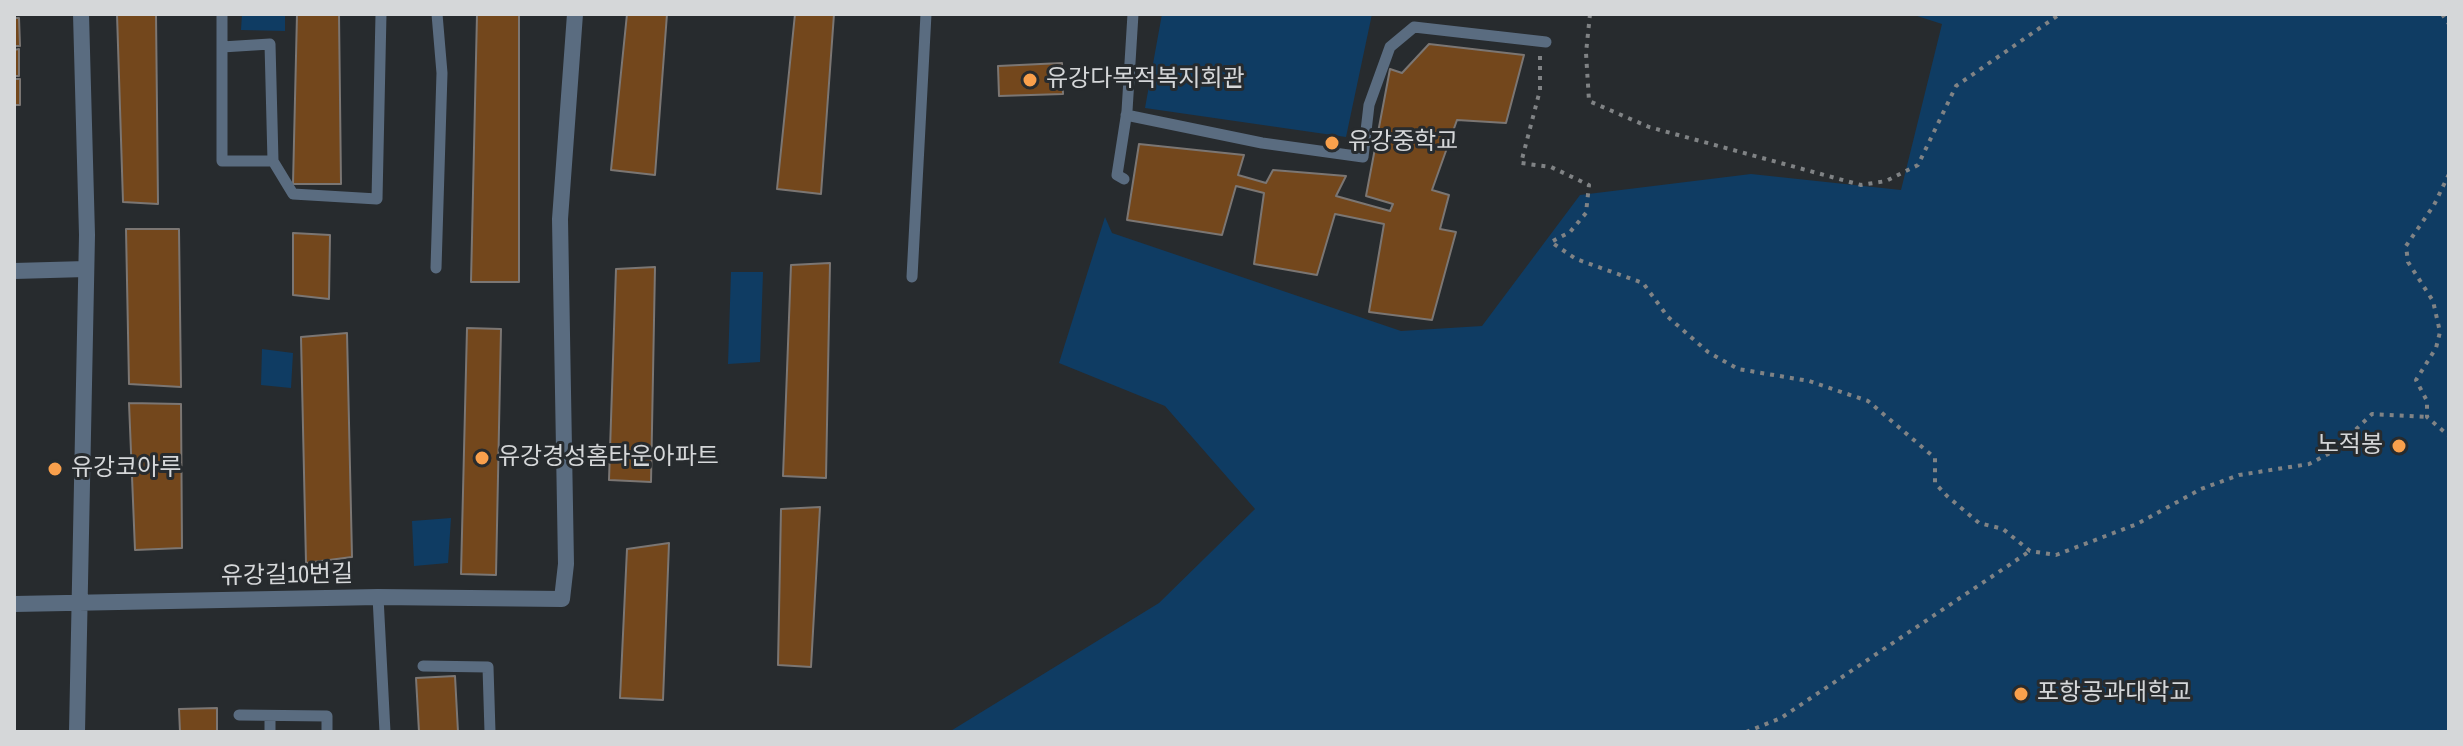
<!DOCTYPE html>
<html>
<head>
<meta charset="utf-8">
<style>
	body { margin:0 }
	#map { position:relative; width:2463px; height:746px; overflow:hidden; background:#272b2e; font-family:"Archivo Narrow",sans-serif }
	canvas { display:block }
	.frame { position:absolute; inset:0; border:16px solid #d5d7d9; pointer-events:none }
</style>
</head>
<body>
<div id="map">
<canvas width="2463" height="746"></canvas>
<div class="frame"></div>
</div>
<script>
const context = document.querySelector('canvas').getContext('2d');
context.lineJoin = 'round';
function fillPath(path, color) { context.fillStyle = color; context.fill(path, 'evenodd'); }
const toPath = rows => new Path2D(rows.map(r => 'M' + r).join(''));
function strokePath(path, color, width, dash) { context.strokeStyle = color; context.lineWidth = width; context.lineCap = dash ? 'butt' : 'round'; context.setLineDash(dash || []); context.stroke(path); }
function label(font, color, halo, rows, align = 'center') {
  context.font = font + ' "Archivo Narrow","Noto Sans KR",sans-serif'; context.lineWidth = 6; context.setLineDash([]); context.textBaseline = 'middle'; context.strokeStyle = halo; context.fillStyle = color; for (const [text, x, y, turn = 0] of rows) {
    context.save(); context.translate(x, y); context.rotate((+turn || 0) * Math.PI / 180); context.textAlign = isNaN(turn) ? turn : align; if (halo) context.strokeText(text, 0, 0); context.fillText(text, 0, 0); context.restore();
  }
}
fillPath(toPath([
	[242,14,285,14,285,31,241,30],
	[1162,14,1372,14,1346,137,1145,108],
	[1911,14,2449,14,2449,732,949,732,1159,603,1255,509,1165,406,1059,363,1105,217,1112,233,1401,331,1482,326,1580,195,1751,174,1901,190,1942,24],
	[731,272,763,272,760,362,728,364],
	[262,349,293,353,291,388,261,385],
	[451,518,448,563,414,566,412,521]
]), '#0f3c63');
const building = toPath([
	[117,14,156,14,158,204,123,202,117,14],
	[297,14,339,14,341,184,293,184,297,14],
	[477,14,519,14,519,282,471,282,477,14],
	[627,14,667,14,655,175,611,170,627,14],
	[795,14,834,14,821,194,777,189,795,14],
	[14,18,19,18,20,46,14,46,14,18],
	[1429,44,1524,55,1506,123,1457,120,1432,190,1449,195,1440,229,1456,232,1432,320,1369,312,1384,224,1335,214,1317,275,1254,264,1264,193,1236,186,1222,235,1127,220,1139,144,1244,155,1238,175,1266,183,1273,170,1346,176,1336,196,1390,211,1393,204,1366,196,1390,69,1402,73,1429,44],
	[19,49,19,76,14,76,14,50,19,49],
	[1062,63,1063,94,999,96,998,66,1062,63],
	[14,79,20,79,20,105,14,105,14,79],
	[126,229,179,229,181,387,129,384,126,229],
	[293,233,330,235,329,299,293,295,293,233],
	[830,263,826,478,783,476,791,265,830,263],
	[655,267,651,482,609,480,616,269,655,267],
	[467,328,501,329,496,575,461,574,467,328],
	[347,333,352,557,306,563,301,337,347,333],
	[129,403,181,404,182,548,135,550,129,403],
	[820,507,811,667,778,665,781,509,820,507],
	[669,543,663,700,620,698,627,549,669,543],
	[455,676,458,732,419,732,416,678,455,676],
	[217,708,217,732,180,732,179,709,217,708]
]);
fillPath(building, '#73471c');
strokePath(building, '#7b7673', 2);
strokePath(toPath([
	[1590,14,1586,53,1589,101,1649,127,1861,185,1886,181,1918,165,1956,86,2060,14],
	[2442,14,2449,24],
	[1540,56,1540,90,1521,163,1551,167,1589,185,1586,213,1570,232,1551,242,1576,259,1643,283,1668,317,1708,352,1738,369,1809,381,1868,401,1935,458,1935,483,1947,496,1979,523,2003,529,2030,551,2056,555,2137,524,2201,489,2239,475,2309,464,2332,452,2372,414,2427,417],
	[2449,174,2434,205,2406,246,2408,262,2433,301,2440,332,2436,348,2416,380,2427,401,2427,417,2449,436],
	[1746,732,1781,718,2030,551]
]), '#808385', 4, [4, 6]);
strokePath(toPath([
	[222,14,222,161,273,161],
	[222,47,270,44,273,161,293,194,377,199,381,14],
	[1126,115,1262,143,1363,157,1369,105,1390,47,1414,27,1546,42],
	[1124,179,1117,175,1127,111,1133,14],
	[436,268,442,73,437,14],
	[912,277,926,14],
	[378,597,385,732],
	[423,666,488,667,490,732],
	[239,715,327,716,327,732],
	[270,716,270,732]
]), '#5a6c80', 11);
strokePath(toPath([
	[14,271,86,269],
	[14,604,378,597,562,599,566,564,560,219,575,14],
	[77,732,87,235,81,14]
]), '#5a6c80', 16);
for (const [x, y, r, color] of [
	[1030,80,8,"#f9a04c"],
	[1332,143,8,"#f9a04c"],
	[2399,446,8,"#f9a04c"],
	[482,458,8,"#f9a04c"],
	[55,469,8,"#f9a04c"],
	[2021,694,8,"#f9a04c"]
]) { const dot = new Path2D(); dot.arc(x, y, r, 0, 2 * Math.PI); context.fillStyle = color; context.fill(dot); strokePath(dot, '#272b2e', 3); }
label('24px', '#d5d7d9', '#272b2e', [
	["유강다목적복지회관",1046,80],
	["유강중학교",1348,143],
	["노적봉",2383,446,"right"],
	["유강경성홈타운아파트",498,458],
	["유강코아루",71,469],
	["포항공과대학교",2037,694]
], 'left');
label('24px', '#d5d7d9', '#272b2e', [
	["유강길10번길",287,576,-1]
]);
</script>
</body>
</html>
